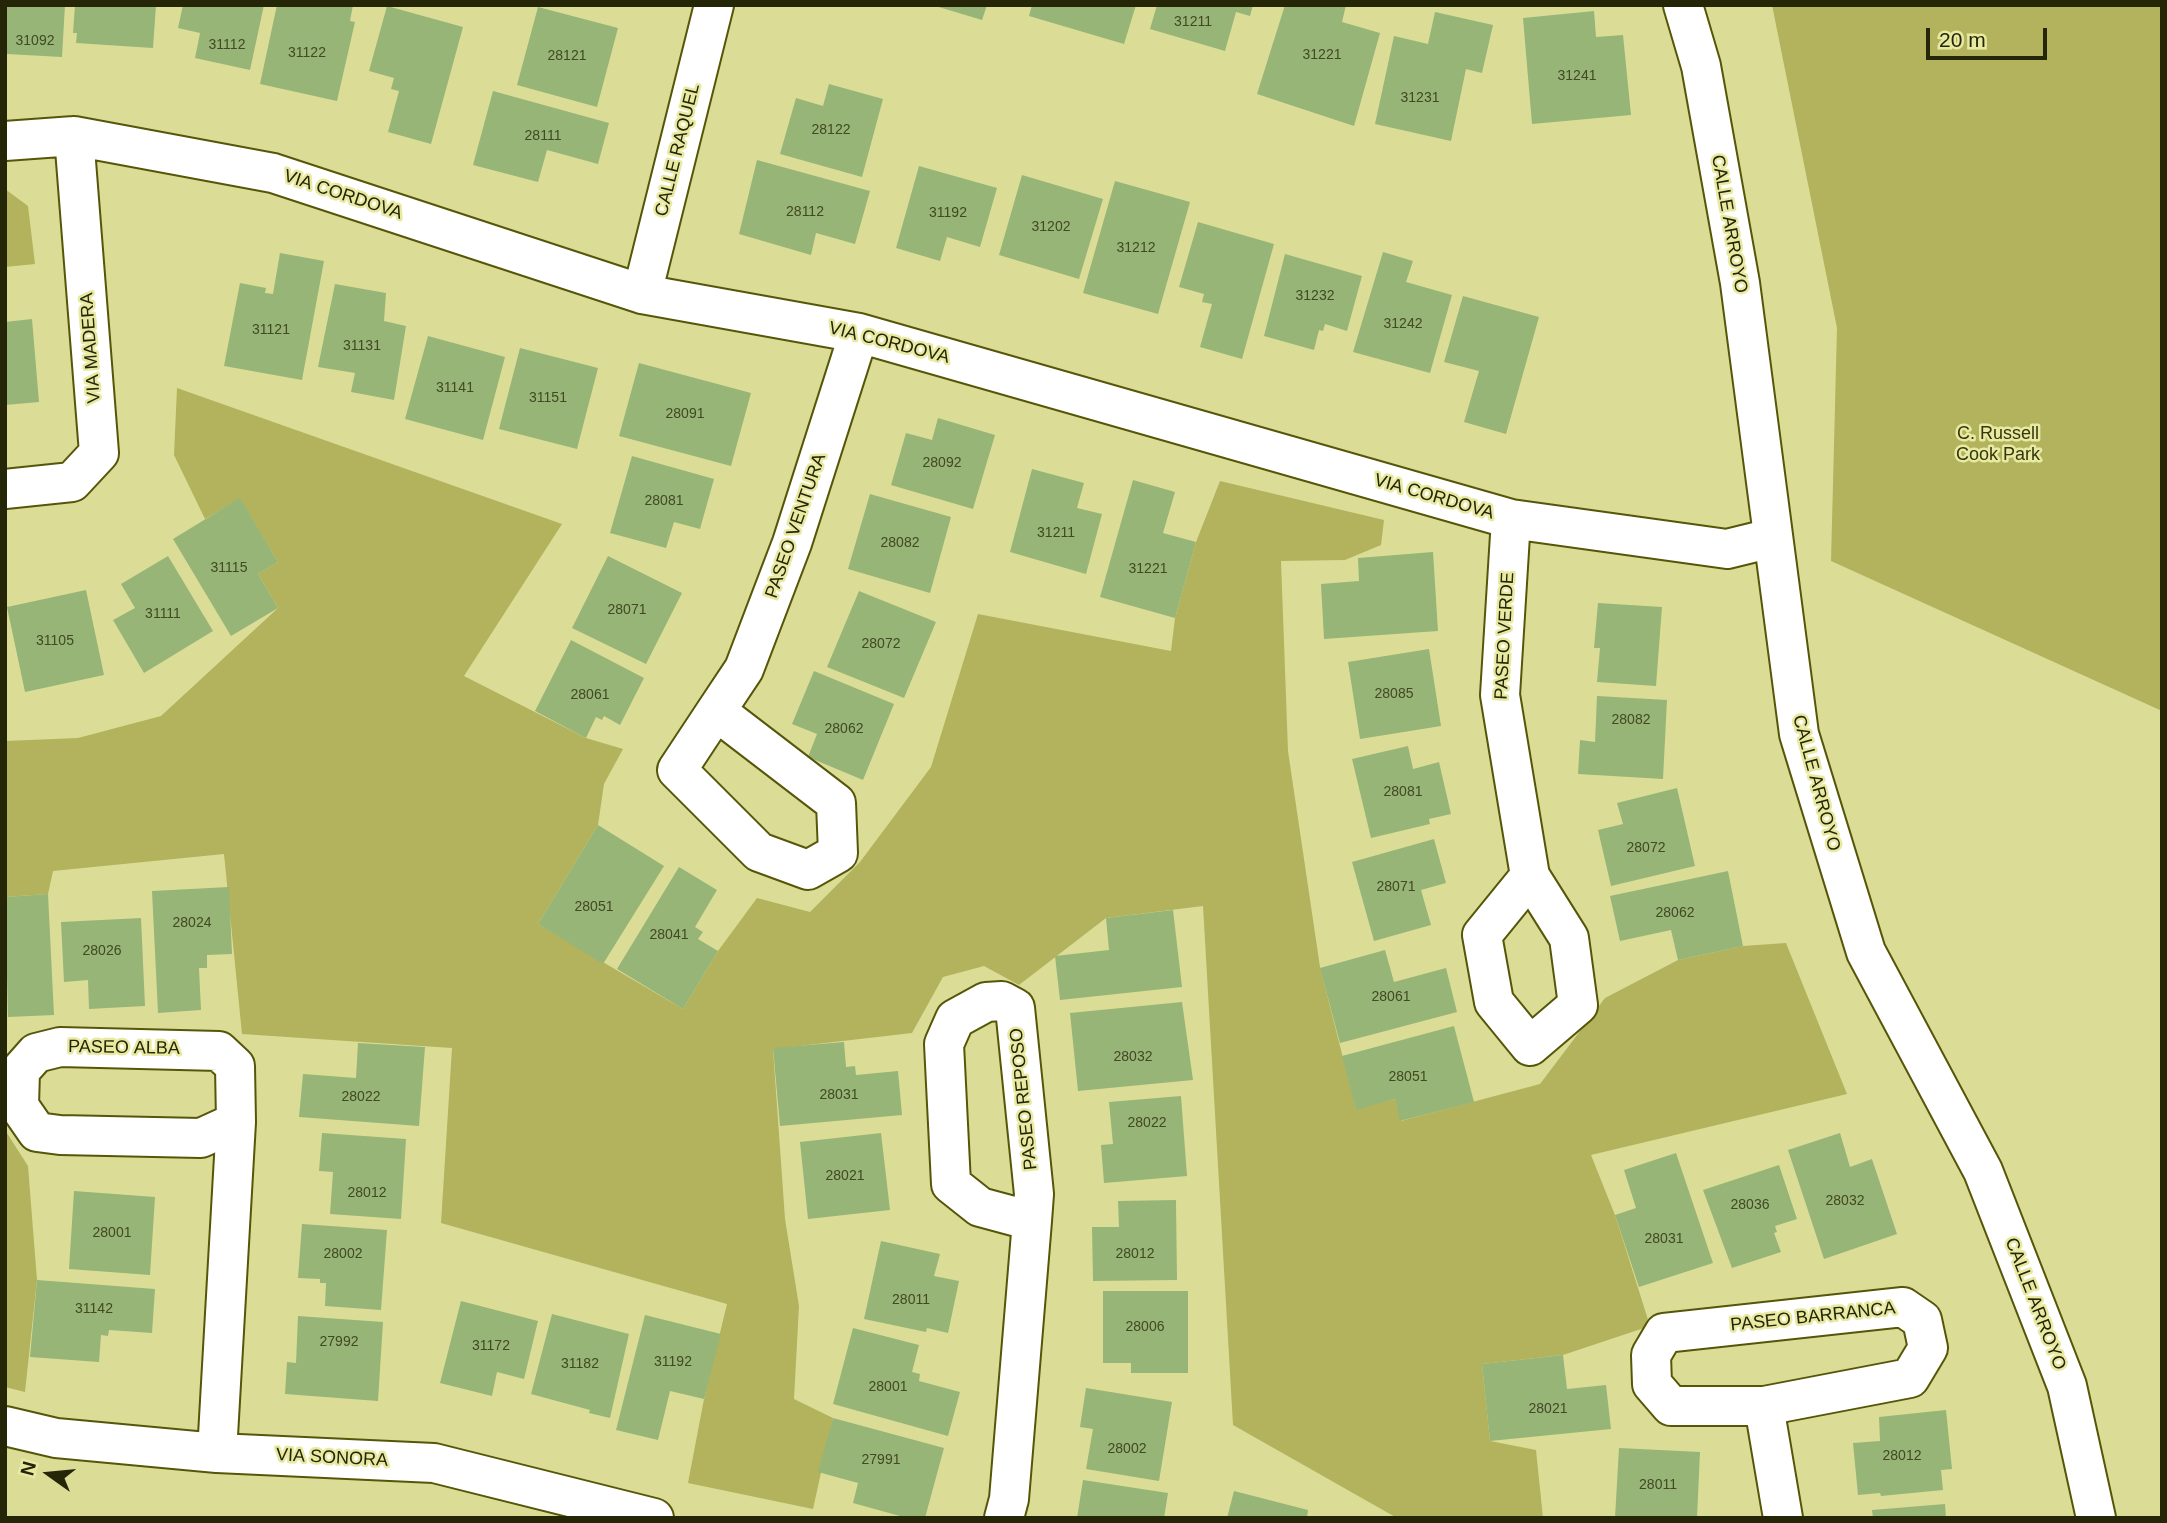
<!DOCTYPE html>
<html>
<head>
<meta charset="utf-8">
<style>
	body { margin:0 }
	#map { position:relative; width:2167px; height:1523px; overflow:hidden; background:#dbdd96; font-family:Arial,sans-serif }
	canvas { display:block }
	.frame { position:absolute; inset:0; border:7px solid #252508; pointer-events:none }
	.north { position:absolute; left:14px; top:1439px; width:70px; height:70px; -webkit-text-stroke:5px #e8eaa2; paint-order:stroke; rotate:285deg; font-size:19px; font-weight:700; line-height:28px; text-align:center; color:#252508 }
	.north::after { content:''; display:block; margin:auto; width:24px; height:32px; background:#252508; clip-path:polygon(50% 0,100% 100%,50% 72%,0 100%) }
	.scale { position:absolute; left:1926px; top:28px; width:121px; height:32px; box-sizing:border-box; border:4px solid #252508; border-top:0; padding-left:9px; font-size:21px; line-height:24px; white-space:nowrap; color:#252508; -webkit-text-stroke:5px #e8eaa2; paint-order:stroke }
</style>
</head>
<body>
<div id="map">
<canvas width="2167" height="1523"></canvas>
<div class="frame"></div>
<div class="north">N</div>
<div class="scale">20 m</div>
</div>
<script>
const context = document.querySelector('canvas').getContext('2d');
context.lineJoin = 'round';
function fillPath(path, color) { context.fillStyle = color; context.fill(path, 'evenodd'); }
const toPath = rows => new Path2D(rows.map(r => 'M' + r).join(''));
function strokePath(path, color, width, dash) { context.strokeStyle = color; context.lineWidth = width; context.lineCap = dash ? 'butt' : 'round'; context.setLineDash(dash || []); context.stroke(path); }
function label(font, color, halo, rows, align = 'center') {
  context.font = font + ' Arial,sans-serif'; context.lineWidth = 5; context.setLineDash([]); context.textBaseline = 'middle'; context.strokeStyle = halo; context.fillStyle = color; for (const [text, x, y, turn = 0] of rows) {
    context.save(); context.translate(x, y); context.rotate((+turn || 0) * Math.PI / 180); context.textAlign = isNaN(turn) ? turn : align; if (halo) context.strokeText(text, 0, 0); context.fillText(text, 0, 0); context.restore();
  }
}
fillPath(toPath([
	[1772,5,2162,5,2162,711,1831,561,1837,328],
	[5,189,28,206,35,264,5,267],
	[177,388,562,524,464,676,586,738,623,749,604,784,598,825,538,924,683,1009,718,951,757,898,810,912,860,862,931,767,978,614,1171,651,1175,618,1196,542,1220,481,1384,520,1381,545,1345,560,1281,561,1288,751,1320,967,1356,1109,1395,1099,1401,1121,1540,1084,1605,998,1678,960,1743,946,1786,943,1847,1094,1591,1155,1615,1215,1650,1326,1563,1355,1482,1364,1490,1441,1536,1450,1543,1518,1397,1518,1233,1425,1203,906,1106,918,1019,985,984,966,943,977,912,1033,773,1049,785,1219,799,1306,794,1399,833,1418,813,1509,688,1483,704,1399,727,1304,441,1223,452,1048,242,1034,224,854,53,871,48,894,5,897,5,741,78,738,161,716,278,608,258,574,278,562,240,499,205,519,174,455],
	[5,1130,28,1166,37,1280,25,1392,5,1387]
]), '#b2b35c');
fillPath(toPath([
	[5,5,65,5,62,57,7,54],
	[75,5,156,5,153,48,76,43,77,33,73,33],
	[183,5,264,5,250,70,195,58,200,33,178,28],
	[277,5,353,5,350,21,355,22,337,101,260,84],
	[932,5,987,5,982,20],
	[1032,5,1136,5,1124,44,1029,16],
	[1157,5,1253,5,1250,16,1236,12,1225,51,1150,29],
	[1285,5,1346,5,1342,22,1380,33,1354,126,1257,94],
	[387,6,463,27,431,144,388,132,399,91,391,89,394,78,369,71],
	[538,7,618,28,597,107,517,85],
	[1594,11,1596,37,1623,35,1631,115,1532,124,1523,18],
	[1435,12,1493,25,1482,73,1466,69,1451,141,1375,124,1394,36,1428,44],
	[829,84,883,99,862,177,780,154,796,98,823,106],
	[493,91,609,123,598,164,547,150,538,182,473,165],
	[757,160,870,191,855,244,816,233,811,255,739,234],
	[919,166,997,188,980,247,947,237,940,261,896,248],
	[1022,175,1103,199,1079,279,999,255],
	[1115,181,1190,202,1158,314,1083,293],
	[1198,222,1274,244,1242,359,1200,347,1212,304,1202,302,1204,294,1179,287],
	[1383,252,1413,261,1406,282,1452,295,1430,373,1353,352],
	[280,253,324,261,302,380,224,366,240,283,266,288,265,293,273,294],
	[1285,254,1362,276,1347,331,1325,324,1323,331,1319,330,1314,350,1264,336],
	[335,284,386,293,384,321,406,326,394,400,351,392,355,373,318,367],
	[1463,296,1539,317,1506,434,1464,422,1479,371,1444,362],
	[32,319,39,402,5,405,5,322],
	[428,336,505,357,483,440,405,419],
	[520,348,598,368,577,449,499,429],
	[639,363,751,393,731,466,619,436],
	[938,418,995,435,973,509,891,485,906,433,932,440],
	[632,456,714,479,700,529,674,522,666,548,610,533],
	[1032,469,1084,483,1077,508,1102,514,1086,574,1010,552],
	[1133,480,1175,492,1163,533,1196,542,1175,618,1100,597],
	[870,494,951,517,930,593,848,569],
	[240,498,278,562,258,574,278,608,231,636,173,539],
	[1433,552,1438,631,1324,639,1321,584,1359,581,1358,558],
	[168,556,213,631,144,673,113,620,135,608,121,584],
	[608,556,682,593,646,664,572,628],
	[86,590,104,675,25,692,7,607],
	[859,591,936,622,904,698,827,667],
	[1598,603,1662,607,1656,686,1597,682,1600,648,1594,648],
	[571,640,644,678,620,725,604,716,602,720,596,717,586,738,535,711],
	[1429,649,1441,726,1360,739,1348,662],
	[814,671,894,704,863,780,808,757,817,734,792,724],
	[1597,696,1667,700,1663,779,1578,774,1580,740,1595,742],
	[1408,746,1413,769,1439,762,1451,814,1429,819,1430,824,1371,838,1352,759],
	[1677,788,1695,866,1611,886,1598,830,1623,824,1617,803],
	[598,825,664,866,603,964,538,924],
	[1434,839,1446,883,1421,890,1431,925,1374,941,1352,862],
	[679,867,717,890,695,927,703,932,698,939,718,951,683,1009,617,969],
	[1728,871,1743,946,1678,960,1671,930,1620,941,1610,896],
	[229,887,232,954,207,955,207,968,199,968,201,1010,158,1013,152,891],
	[48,894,54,1015,8,1017,5,897],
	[1173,910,1182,987,1060,1000,1055,956,1109,950,1106,918],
	[141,918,145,1006,89,1009,88,980,64,982,61,922],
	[1385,950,1394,982,1446,968,1457,1012,1340,1043,1320,968],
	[1182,1002,1193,1080,1078,1091,1070,1013],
	[1454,1026,1474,1102,1400,1121,1395,1099,1356,1110,1342,1056],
	[844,1042,846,1067,855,1066,856,1075,898,1071,902,1115,780,1126,773,1048],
	[358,1043,425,1047,419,1126,299,1117,303,1074,356,1078],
	[1181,1096,1187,1176,1104,1183,1101,1145,1113,1144,1109,1102],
	[322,1133,406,1139,401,1219,330,1214,333,1172,319,1171],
	[881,1133,890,1210,808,1219,800,1142],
	[1840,1133,1850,1167,1872,1159,1897,1234,1824,1259,1788,1150],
	[1676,1153,1713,1263,1639,1287,1615,1215,1636,1208,1624,1170],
	[1779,1165,1797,1219,1775,1226,1777,1232,1774,1233,1781,1252,1732,1268,1703,1190],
	[74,1191,155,1197,150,1275,69,1269],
	[1176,1200,1177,1280,1093,1281,1092,1227,1119,1227,1118,1201],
	[302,1224,387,1230,381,1310,325,1306,326,1283,320,1283,320,1279,298,1278],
	[881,1241,940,1254,934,1276,959,1281,948,1333,927,1328,926,1332,864,1319],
	[37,1280,155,1289,152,1333,109,1330,108,1336,101,1335,99,1362,30,1357],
	[1103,1291,1188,1291,1188,1373,1131,1373,1131,1363,1103,1363],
	[461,1301,538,1321,524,1379,497,1372,492,1396,440,1383],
	[552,1314,629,1334,610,1418,589,1413,590,1410,531,1394],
	[645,1315,721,1334,704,1399,670,1391,658,1440,616,1430],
	[298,1316,383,1322,378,1401,285,1394,287,1362,296,1363],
	[853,1328,919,1345,912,1372,920,1374,919,1381,960,1392,948,1436,833,1404],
	[1563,1355,1567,1389,1606,1385,1611,1429,1490,1441,1482,1364],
	[1086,1388,1172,1402,1159,1481,1086,1469,1093,1429,1080,1427],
	[1946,1410,1952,1469,1941,1470,1943,1490,1881,1496,1880,1493,1858,1495,1853,1443,1880,1441,1879,1417],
	[833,1418,944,1448,925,1518,907,1518,853,1503,858,1483,818,1472],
	[1619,1448,1700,1452,1697,1518,1615,1518],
	[1083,1480,1168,1493,1164,1518,1077,1518],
	[1234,1491,1308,1510,1307,1518,1227,1518],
	[1945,1504,1946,1518,1873,1518,1872,1510]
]), '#97b577');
const minor = toPath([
	[5,141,74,136,273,173,642,294,859,333,1511,519,1727,549,1772,538],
	[642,294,714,5],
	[5,489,72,482,99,453,74,136],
	[1511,519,1500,695,1530,876,1569,938,1578,1005,1530,1046,1494,1002,1482,935,1530,876],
	[716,711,836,803,838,853,808,870,759,852,677,770,716,711,744,669,792,543,859,333],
	[1903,1307,1922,1320,1928,1348,1910,1378,1764,1406,1671,1406,1652,1384,1651,1355,1664,1333,1903,1307],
	[1764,1406,1783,1518],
	[5,1426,56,1438,217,1453,434,1463,654,1518],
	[217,1453,236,1122,235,1066,219,1051,60,1047,36,1053,20,1071,19,1106,37,1132,60,1135,201,1138,236,1122],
	[1004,1518,1009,1499,1032,1221,1034,1194,1015,1008,1002,1001,986,1002,955,1019,944,1044,951,1184,980,1207,1032,1221]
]);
const tertiary = toPath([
	[1683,5,1701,66,1740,283,1799,734,1866,952,1983,1171,2067,1386,2096,1518]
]);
strokePath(minor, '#565609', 42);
strokePath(tertiary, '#565609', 42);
strokePath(minor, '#fff', 38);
strokePath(tertiary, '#fff', 38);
label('14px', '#424924', null, [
	["31211",1193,22],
	["31092",35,41],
	["31112",227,45],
	["31122",307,53],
	["31221",1322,55],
	["28121",567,56],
	["31241",1577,76],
	["31231",1420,98],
	["28122",831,130],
	["28111",543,136],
	["28112",805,212],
	["31192",948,213],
	["31202",1051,227],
	["31212",1136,248],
	["31232",1315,296],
	["31242",1403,324],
	["31121",271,330],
	["31131",362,346],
	["31141",455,388],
	["31151",548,398],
	["28091",685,414],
	["28092",942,463],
	["28081",664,501],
	["31211",1056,533],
	["28082",900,543],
	["31115",229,568],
	["31221",1148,569],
	["28071",627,610],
	["31111",163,614],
	["31105",55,641],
	["28072",881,644],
	["28085",1394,694],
	["28061",590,695],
	["28082",1631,720],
	["28062",844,729],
	["28081",1403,792],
	["28072",1646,848],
	["28071",1396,887],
	["28051",594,907],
	["28062",1675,913],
	["28024",192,923],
	["28041",669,935],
	["28026",102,951],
	["28061",1391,997],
	["28032",1133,1057],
	["28051",1408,1077],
	["28031",839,1095],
	["28022",361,1097],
	["28022",1147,1123],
	["28021",845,1176],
	["28012",367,1193],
	["28032",1845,1201],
	["28036",1750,1205],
	["28001",112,1233],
	["28031",1664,1239],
	["28002",343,1254],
	["28012",1135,1254],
	["28011",911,1300],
	["31142",94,1309],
	["28006",1145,1327],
	["27992",339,1342],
	["31172",491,1346],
	["31192",673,1362],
	["31182",580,1364],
	["28001",888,1387],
	["28021",1548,1409],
	["28002",1127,1449],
	["28012",1902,1456],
	["27991",881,1460],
	["28011",1658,1485]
]);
label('18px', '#252508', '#e8eaa2', [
	["CALLE RAQUEL",678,150,-76],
	["VIA CORDOVA",343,195,18],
	["CALLE ARROYO",1729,224,80],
	["VIA CORDOVA",889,343,14],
	["VIA MADERA",91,348,-94],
	["VIA CORDOVA",1434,497,16],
	["PASEO VENTURA",796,526,-71],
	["PASEO VERDE",1505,636,-87],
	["CALLE ARROYO",1816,783,75],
	["PASEO ALBA",124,1048,1],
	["PASEO REPOSO",1024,1099,-96],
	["CALLE ARROYO",2035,1304,69],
	["PASEO BARRANCA",1813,1317,-6],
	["VIA SONORA",332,1458,3]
]);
label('18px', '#36360e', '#e8eaa2', [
	["C. Russell",1998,434],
	["Cook Park",1998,455]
]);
</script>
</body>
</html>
